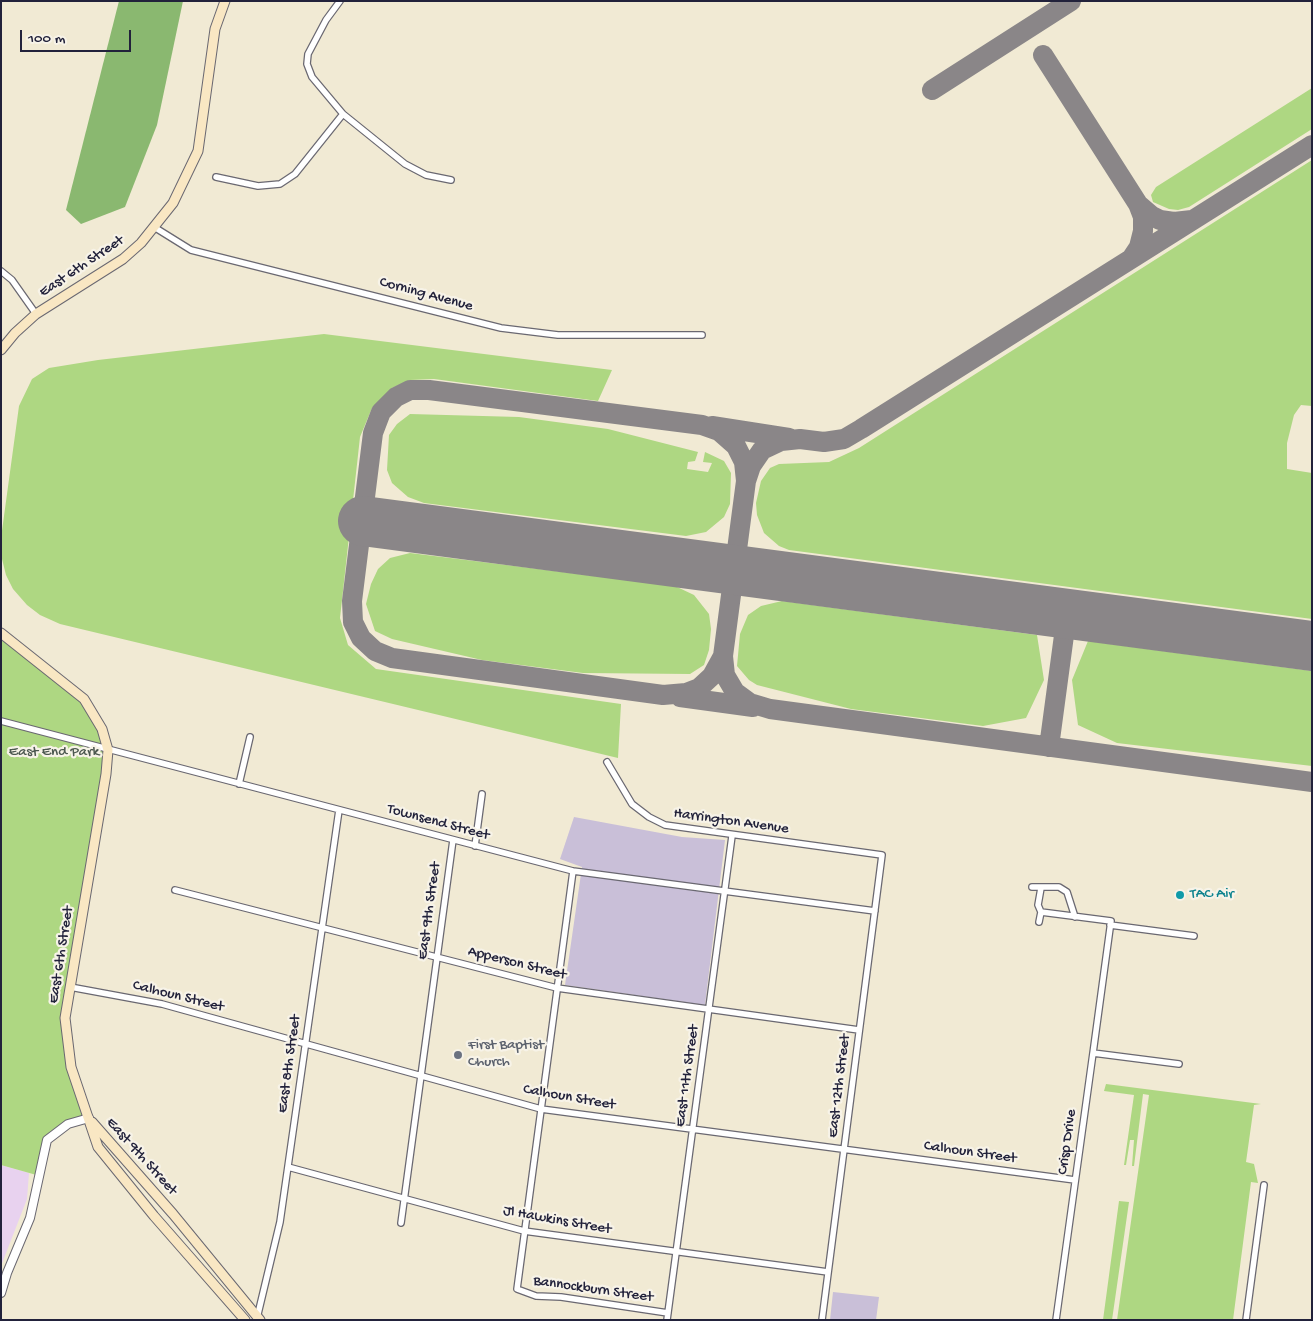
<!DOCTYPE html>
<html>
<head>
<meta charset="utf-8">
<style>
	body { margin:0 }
	#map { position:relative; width:1313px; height:1321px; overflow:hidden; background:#f1ead4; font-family:"Gochi Hand",sans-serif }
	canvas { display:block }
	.frame { position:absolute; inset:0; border:2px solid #22223b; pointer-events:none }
	.scale { position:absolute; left:20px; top:30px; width:111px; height:22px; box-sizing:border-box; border:2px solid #22223b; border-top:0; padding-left:6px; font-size:15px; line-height:18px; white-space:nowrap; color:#22223b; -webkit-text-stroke:4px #f7f3e8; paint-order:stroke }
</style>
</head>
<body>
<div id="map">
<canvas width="1313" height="1321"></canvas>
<div class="frame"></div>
<div class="scale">100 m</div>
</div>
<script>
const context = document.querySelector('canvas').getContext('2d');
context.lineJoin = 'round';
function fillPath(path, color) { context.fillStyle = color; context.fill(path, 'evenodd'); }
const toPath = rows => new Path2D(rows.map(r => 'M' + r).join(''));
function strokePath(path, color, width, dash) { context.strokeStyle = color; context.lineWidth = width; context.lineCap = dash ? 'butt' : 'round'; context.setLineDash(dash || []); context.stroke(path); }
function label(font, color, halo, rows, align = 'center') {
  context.font = font + ' "Gochi Hand",sans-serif'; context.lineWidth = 4.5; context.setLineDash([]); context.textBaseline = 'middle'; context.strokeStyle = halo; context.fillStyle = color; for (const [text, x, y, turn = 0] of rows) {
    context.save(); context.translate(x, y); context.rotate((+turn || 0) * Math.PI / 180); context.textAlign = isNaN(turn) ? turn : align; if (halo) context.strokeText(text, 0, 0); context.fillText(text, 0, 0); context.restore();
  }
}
fillPath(toPath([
	[1,1165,29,1173,27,1199,1,1266]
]), '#e8d2ef');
fillPath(toPath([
	[574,817,682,837,725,840,705,1005,565,985,582,867,560,859],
	[833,1292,879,1297,876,1320,830,1320]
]), '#c9bfd8');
fillPath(toPath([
	[1312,88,1312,129,1189,207,1178,210,1169,209,1153,202,1151,195,1156,187],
	[1312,160,1312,406,1301,405,1294,415,1287,443,1287,469,1312,473,1312,619,789,550,779,546,764,533,757,515,756,503,761,481,770,468,779,464,829,462,859,448],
	[324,334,612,370,598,401,434,379,410,380,392,388,372,408,360,437,340,618,348,645,376,669,621,704,618,758,60,624,40,615,27,605,13,589,6,575,2,559,1,538,19,406,32,379,49,368,98,360],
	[410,414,519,417,608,429,698,452,695,461,688,462,687,469,708,472,712,463,703,462,705,452,724,461,731,473,730,504,724,517,706,532,686,536,424,503,408,497,392,483,387,470,389,435,397,424],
	[410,553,675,586,694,595,709,614,711,629,709,650,704,665,690,674,583,673,482,660,392,639,375,631,366,604,371,584,378,569,390,558],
	[782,601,1037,635,1044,680,1026,718,983,726,851,709,757,685,749,680,737,666,740,634,748,615,761,606],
	[1,632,84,699,108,750,70,987,67,1038,89,1118,68,1124,47,1140,40,1176,1,1165],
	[1088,641,1312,671,1312,766,1117,743,1078,725,1072,680],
	[1106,1084,1261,1104,1254,1105,1246,1162,1254,1164,1258,1183,1251,1182,1233,1320,1117,1320,1149,1095,1143,1094,1134,1166,1132,1166,1134,1140,1130,1140,1126,1165,1124,1165,1134,1095,1104,1091],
	[1119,1201,1129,1202,1112,1320,1103,1320]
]), '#aed782');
fillPath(toPath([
	[119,1,183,1,157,125,125,207,81,224,66,210]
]), '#8ab870');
strokePath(toPath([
	[1043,55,1138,204,1143,217,1143,231,1139,247,1131,259],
	[932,90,1071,1],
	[1312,145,861,429,844,439,824,442,800,439,781,441,762,450,751,466,746,481,723,656,725,675,735,692,750,703,770,709,1312,782],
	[1138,204,1152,216,1160,220,1174,222,1192,220],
	[712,426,789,438],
	[723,656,712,676,699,688,686,693,663,695,392,658,375,651,361,638,353,622,352,601,373,433,381,412,396,397,410,390,429,390,702,425,719,431,736,446,744,462,746,481],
	[680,697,753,707],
	[1049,747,1067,613]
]), '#8a8688', 20);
strokePath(toPath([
	[363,521,1312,646]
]), '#8a8688', 50);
const minor = toPath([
	[340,1,326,20,308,54,307,64,312,77,343,114,405,164,426,175,451,180],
	[216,177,258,186,280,184,295,174,343,114],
	[154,227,191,250,501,328,558,335,702,335],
	[1,271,12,280,36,314],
	[1,721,573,871,875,911],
	[607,762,632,804,649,817,665,825,882,855,822,1320],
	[239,784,250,737],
	[475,846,482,794],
	[573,871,517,1289,536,1296,561,1297,668,1313],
	[1032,887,1059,887,1067,892,1075,917],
	[175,890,557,988,859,1030],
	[1041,912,1111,921,1093,1053],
	[1039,922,1041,912,1038,905,1041,888],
	[1110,925,1194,936],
	[70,987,162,1004,541,1109,1075,1180],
	[288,1167,524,1231,828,1272],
	[401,1223,453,840],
	[257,1318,280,1222,339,810],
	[667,1320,732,836],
	[1056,1320,1093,1053,1179,1064],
	[1246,1320,1264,1185]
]);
const tertiary = toPath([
	[1,1293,7,1273,30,1218,47,1140,68,1124,89,1118]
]);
const secondary = toPath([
	[1,350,15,333,36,314,123,259,141,243,173,203,198,151,215,29,225,1],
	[1,633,84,699,102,729,108,750,106,774,65,1018,71,1067,98,1147,154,1216,245,1320],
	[92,1122,173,1214,260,1320]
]);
strokePath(minor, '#6a6871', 8);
strokePath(tertiary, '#6a6871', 10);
strokePath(secondary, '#6a6871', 11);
strokePath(minor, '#fff', 5.5);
strokePath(tertiary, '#fff', 8);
strokePath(secondary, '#f9e7c3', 9);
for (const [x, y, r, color] of [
	[1180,895,5,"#0f9aa8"],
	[458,1055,5,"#6b7280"]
]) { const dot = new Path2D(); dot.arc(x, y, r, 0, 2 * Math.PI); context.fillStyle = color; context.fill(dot); strokePath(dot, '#f7f3e8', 2); }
label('15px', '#22223b', '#f7f3e8', [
	["East 6th Street",82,267,-34],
	["Corning Avenue",426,295,15],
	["Harrington Avenue",731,822,8],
	["Townsend Street",438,823,15],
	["East 9th Street",430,911,-82],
	["East 6th Street",62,955,-81],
	["Apperson Street",517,964,14],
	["Calhoun Street",178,997,14],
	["East 8th Street",290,1064,-82],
	["East 11th Street",688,1076,-82],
	["East 12th Street",840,1086,-83],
	["Calhoun Street",569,1098,10],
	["Crisp Drive",1068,1142,-82],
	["Calhoun Street",970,1153,8],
	["East 9th Street",141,1157,48],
	["Jl Hawkins Street",557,1221,10],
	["Bannockburn Street",593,1290,8]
]);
label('15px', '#4c5850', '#f7f3e8', [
	["East End Park",54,753]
]);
label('15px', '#0d838f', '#f7f3e8', [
	["TAC Air",1190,895]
], 'left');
label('15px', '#5b616d', '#f7f3e8', [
	["First Baptist",468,1046],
	["Church",468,1063]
], 'left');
</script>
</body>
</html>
